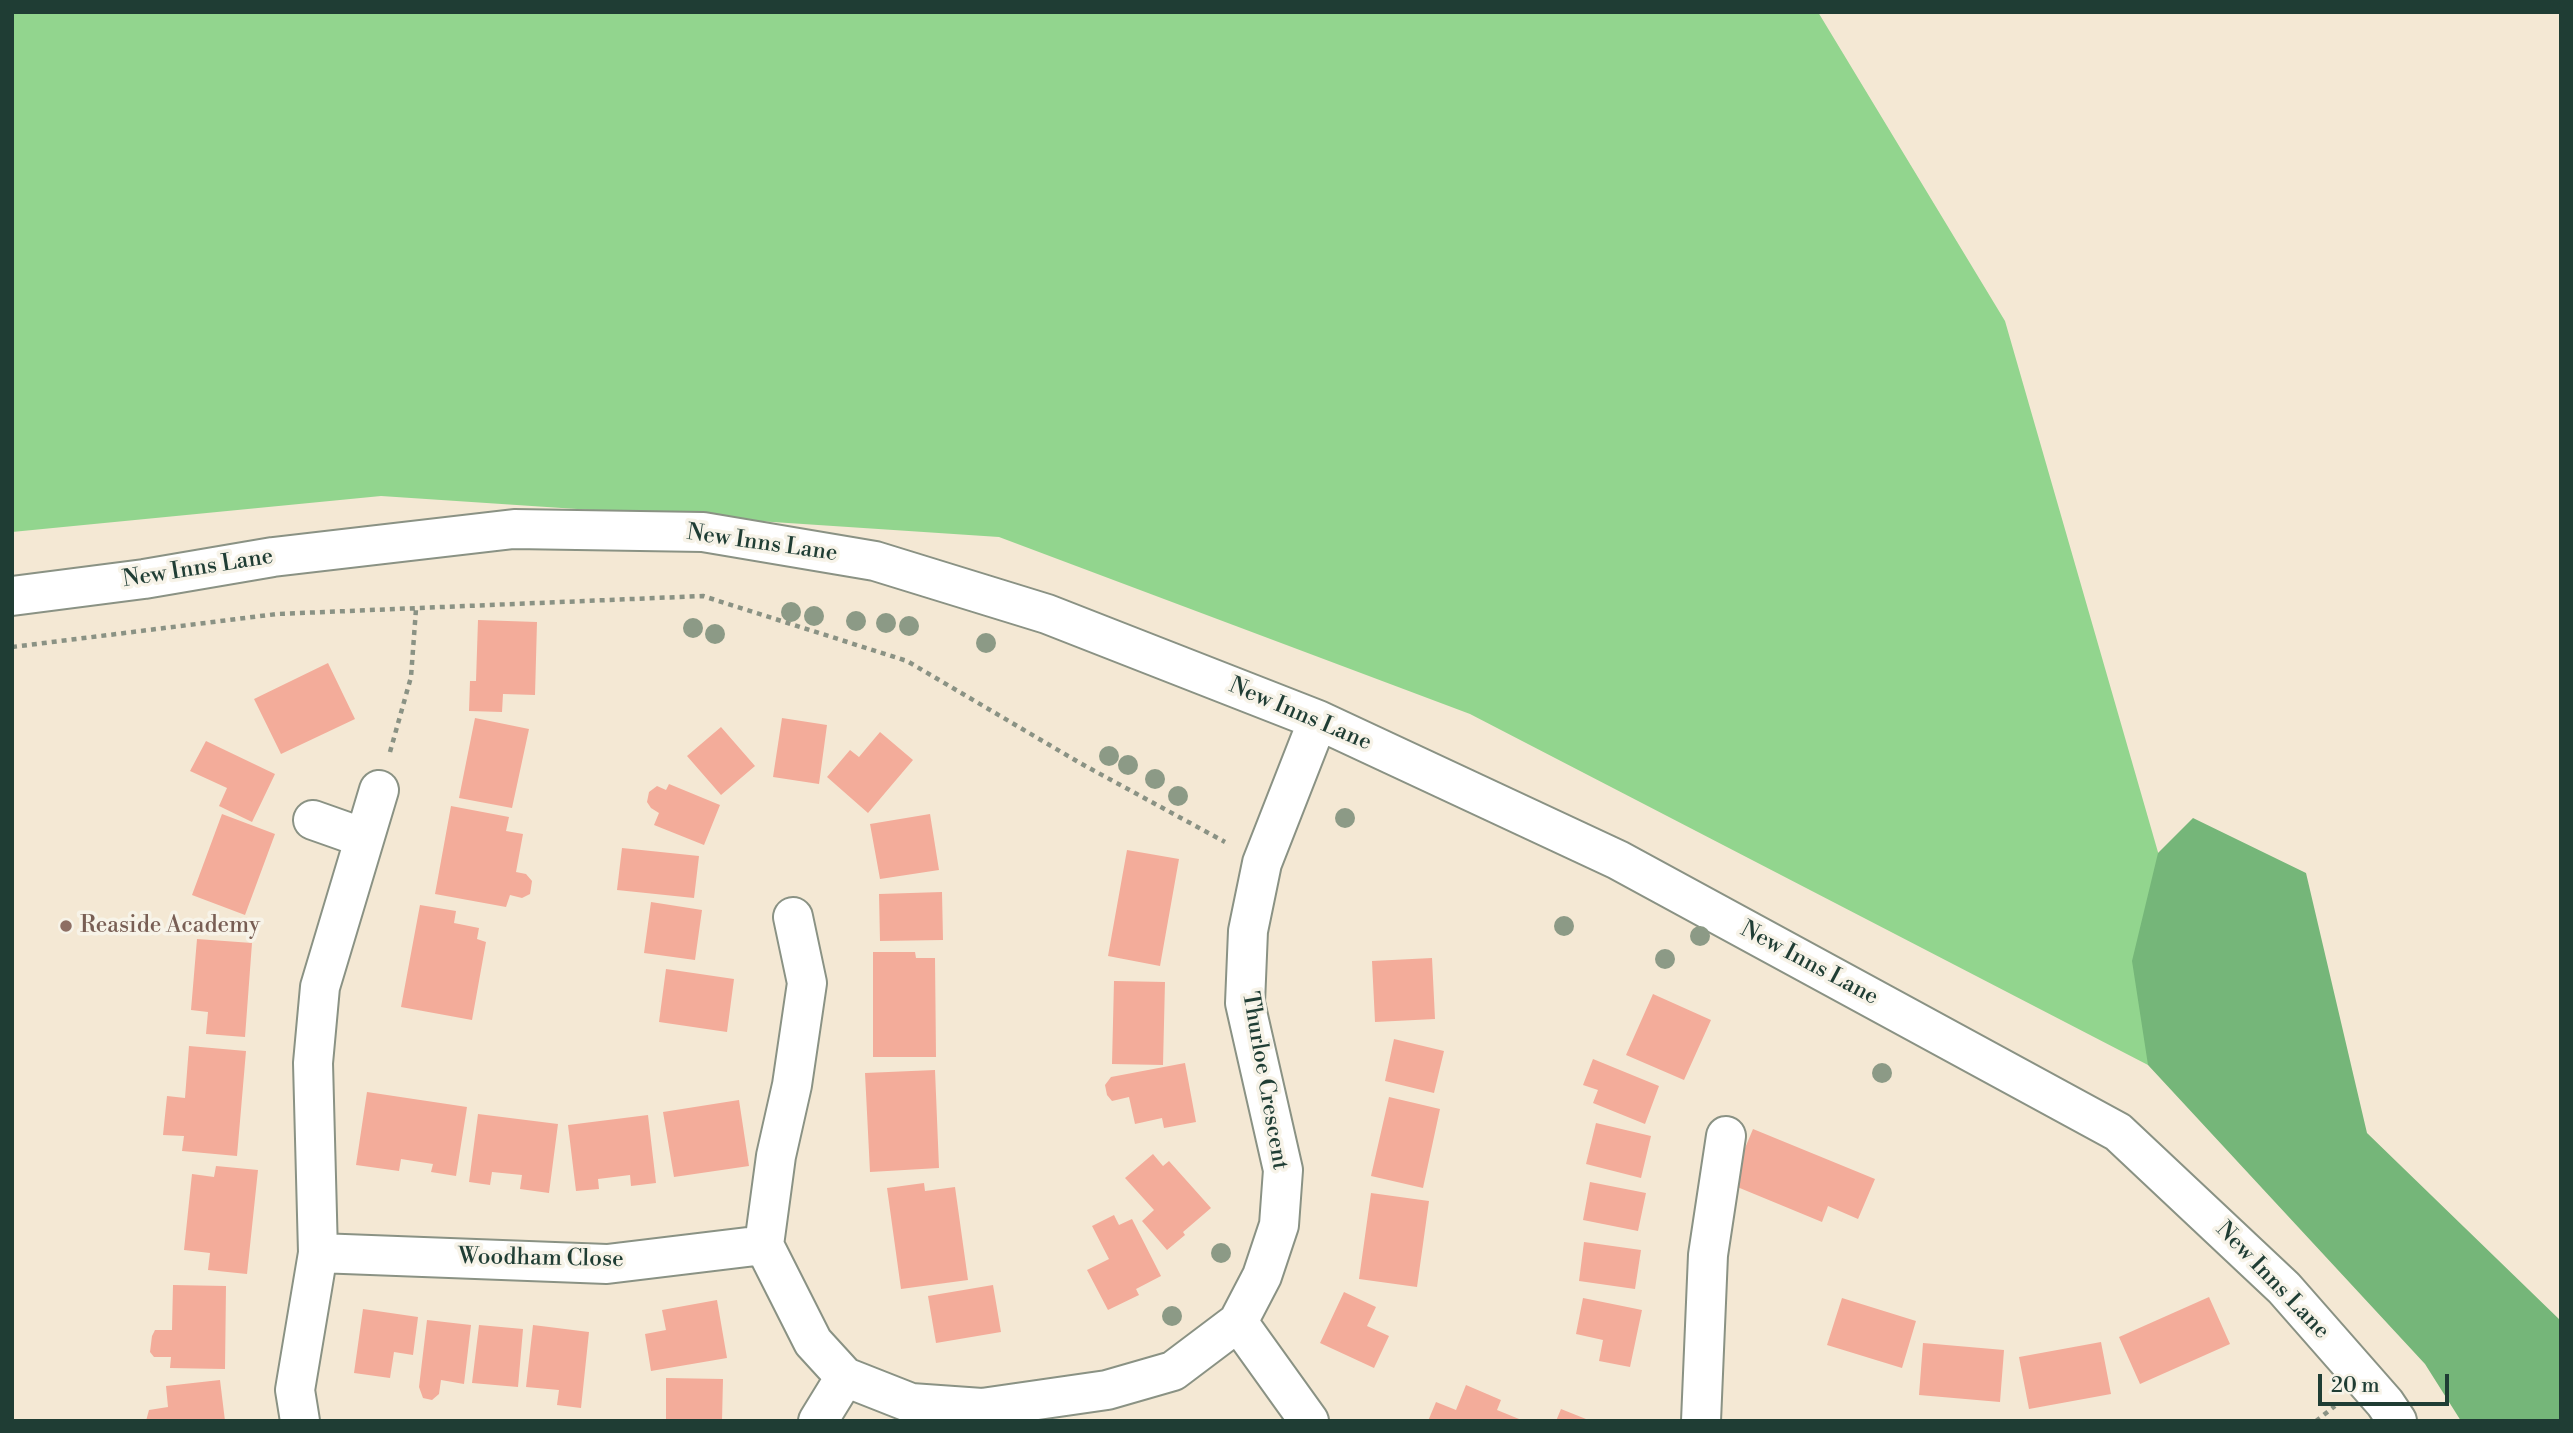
<!DOCTYPE html>
<html>
<head>
<meta charset="utf-8">
<style>
	body { margin:0 }
	#map { position:relative; width:2573px; height:1433px; overflow:hidden; background:#f4e8d4; font-family:"Libre Bodoni",serif }
	canvas { display:block }
	.frame { position:absolute; inset:0; border:14px solid #1f3d34; pointer-events:none }
	.scale { position:absolute; left:2318px; top:1374px; width:131px; height:32px; box-sizing:border-box; border:4px solid #1f3d34; border-top:0; padding-left:9px; font-size:21px; line-height:24px; white-space:nowrap; color:#1f3d34; -webkit-text-stroke:5px #f7f3e8; paint-order:stroke }
</style>
</head>
<body>
<div id="map">
<canvas width="2573" height="1433"></canvas>
<div class="frame"></div>
<div class="scale">20 m</div>
</div>
<script>
const context = document.querySelector('canvas').getContext('2d');
context.lineJoin = 'round';
function fillPath(path, color) { context.fillStyle = color; context.fill(path, 'evenodd'); }
const toPath = rows => new Path2D(rows.map(r => 'M' + r).join(''));
function strokePath(path, color, width, dash) { context.strokeStyle = color; context.lineWidth = width; context.lineCap = dash ? 'butt' : 'round'; context.setLineDash(dash || []); context.stroke(path); }
function label(font, color, halo, rows, align = 'center') {
  context.font = font + ' "Libre Bodoni",serif'; context.lineWidth = 7; context.setLineDash([]); context.textBaseline = 'middle'; context.strokeStyle = halo; context.fillStyle = color; for (const [text, x, y, turn = 0] of rows) {
    context.save(); context.translate(x, y); context.rotate((+turn || 0) * Math.PI / 180); context.textAlign = isNaN(turn) ? turn : align; if (halo) context.strokeText(text, 0, 0); context.fillText(text, 0, 0); context.restore();
  }
}
fillPath(toPath([
	[12,12,1818,12,2005,321,2202,1005,2148,1065,1470,714,999,537,381,496,12,532]
]), '#92d58e');
fillPath(toPath([
	[2193,818,2306,873,2367,1133,2561,1321,2561,1421,2461,1421,2425,1364,2148,1065,2132,961,2158,853]
]), '#75b679');
fillPath(toPath([
	[478,620,537,622,535,695,503,694,502,712,469,711,470,681,476,681],
	[328,663,355,719,281,754,254,699],
	[475,718,529,729,512,808,459,798],
	[782,718,827,725,819,784,773,777],
	[721,727,755,766,721,795,687,756],
	[880,732,913,760,868,813,827,777,850,750,859,757],
	[206,741,275,774,252,822,219,806,227,788,190,771],
	[669,784,720,805,704,845,654,825,659,813,651,808,647,802,649,792,657,786,666,790],
	[451,806,509,817,506,831,523,834,516,872,526,874,532,881,530,894,522,898,510,895,506,907,435,894],
	[222,814,275,834,245,915,192,895],
	[930,814,939,870,880,879,870,824],
	[622,848,699,856,694,898,617,890],
	[1127,850,1179,859,1160,966,1108,956],
	[942,892,943,940,880,941,879,894],
	[651,902,702,910,695,960,644,953],
	[420,905,456,911,454,923,479,928,477,939,486,942,472,1020,401,1007],
	[197,939,252,943,245,1037,206,1034,208,1012,191,1010],
	[873,952,915,952,916,958,935,958,936,1057,873,1057],
	[1432,958,1435,1019,1375,1022,1372,961],
	[666,969,734,979,727,1032,659,1022],
	[1114,981,1165,982,1163,1065,1112,1064],
	[1653,994,1711,1020,1684,1080,1626,1055],
	[1394,1039,1444,1051,1434,1093,1385,1081],
	[189,1046,246,1051,237,1156,182,1151,184,1136,163,1135,167,1096,185,1098],
	[1593,1059,1659,1086,1645,1124,1593,1103,1598,1090,1583,1085],
	[1185,1063,1196,1122,1164,1128,1162,1118,1135,1124,1129,1097,1112,1101,1107,1095,1105,1085,1111,1077],
	[935,1070,939,1168,870,1172,865,1073],
	[367,1092,467,1107,456,1176,431,1172,433,1164,401,1159,399,1171,356,1165],
	[1389,1097,1440,1109,1423,1188,1371,1176],
	[739,1100,749,1166,674,1177,663,1112],
	[478,1114,558,1124,549,1193,520,1189,522,1175,492,1172,490,1185,469,1182],
	[648,1115,656,1183,631,1186,630,1175,598,1179,599,1189,576,1191,568,1125],
	[1596,1123,1651,1136,1641,1178,1586,1164],
	[1753,1129,1875,1179,1858,1219,1828,1206,1822,1222,1730,1184],
	[1153,1154,1163,1166,1169,1161,1211,1208,1183,1232,1185,1235,1167,1250,1142,1221,1154,1210,1125,1178],
	[216,1166,258,1170,247,1274,208,1270,210,1253,184,1250,192,1174,214,1177],
	[1590,1182,1646,1193,1638,1231,1583,1220],
	[924,1183,925,1191,955,1187,968,1280,901,1289,887,1188],
	[1371,1193,1429,1201,1417,1287,1359,1279],
	[1114,1215,1119,1225,1132,1219,1161,1276,1136,1289,1139,1295,1108,1310,1087,1270,1109,1259,1092,1226],
	[1584,1242,1641,1250,1635,1289,1579,1281],
	[173,1285,226,1286,225,1369,170,1368,171,1357,154,1357,150,1352,152,1336,155,1330,172,1330],
	[993,1285,1001,1332,936,1343,928,1296],
	[1344,1292,1376,1307,1367,1326,1389,1336,1374,1368,1320,1343],
	[2209,1297,2230,1344,2140,1384,2119,1337],
	[1583,1298,1642,1310,1630,1367,1599,1361,1603,1340,1576,1334],
	[1842,1298,1916,1321,1902,1368,1827,1345],
	[717,1300,727,1358,651,1371,645,1334,666,1330,662,1310],
	[363,1309,418,1317,413,1355,394,1352,390,1378,354,1373],
	[427,1320,471,1325,464,1384,441,1380,439,1394,432,1400,423,1398,419,1387],
	[479,1325,523,1329,518,1387,472,1383],
	[533,1325,589,1332,581,1408,557,1405,559,1390,526,1387],
	[2101,1342,2111,1394,2029,1409,2019,1357],
	[1923,1343,2004,1350,2000,1402,1919,1395],
	[666,1378,723,1379,722,1421,666,1420],
	[220,1380,225,1421,146,1421,149,1410,168,1407,166,1386],
	[1466,1385,1501,1400,1497,1410,1524,1421,1428,1421,1436,1402,1456,1410],
	[1561,1409,1591,1421,1556,1421]
]), '#f3ac9a');
const minor = toPath([
	[12,596,144,579,273,557,514,529,703,532,875,561,1047,614,1318,720,1618,860,2118,1132,2284,1288,2385,1403,2397,1421],
	[313,820,364,838],
	[793,917,807,983,792,1085,776,1156,764,1245,813,1342,845,1377,911,1403,982,1408,1107,1390,1173,1371,1238,1322,1262,1276,1279,1225,1283,1170,1245,1003,1248,931,1262,863,1318,720],
	[318,1253,607,1264,764,1245],
	[1238,1322,1309,1421],
	[300,1421,295,1390,318,1253,313,1063,320,987,379,790],
	[818,1421,845,1377],
	[1701,1421,1708,1255,1726,1136]
]);
strokePath(minor, '#8a9284', 42);
strokePath(toPath([
	[12,647,277,614,703,596,907,661,1080,763,1225,842],
	[390,752,411,677,416,609],
	[2316,1421,2335,1406]
]), '#8a9284', 4.5, [5, 5]);
strokePath(minor, '#fff', 38);
context.fillStyle = '#8c9a86';
for (const [x, y] of [
	[791,612],
	[814,616],
	[856,621],
	[886,623],
	[909,626],
	[693,628],
	[715,634],
	[986,643],
	[1109,756],
	[1128,765],
	[1155,779],
	[1178,796],
	[1345,818],
	[1564,926],
	[1700,936],
	[1665,959],
	[1882,1073],
	[1221,1253],
	[1172,1316]
]) { context.beginPath(); context.arc(x, y, 10, 0, 2 * Math.PI); context.fill(); }
for (const [x, y, r, color] of [
	[66,926,7,"#8d6e63"]
]) { const dot = new Path2D(); dot.arc(x, y, r, 0, 2 * Math.PI); context.fillStyle = color; context.fill(dot); strokePath(dot, '#f7f3e8', 2.5); }
label('23px', '#1f3d34', '#f7f3e8', [
	["New Inns Lane",762,544,8],
	["New Inns Lane",198,569,-9],
	["New Inns Lane",1300,715,23],
	["New Inns Lane",1809,964,28],
	["Thurloe Crescent",1264,1081,80],
	["Woodham Close",541,1259,1],
	["New Inns Lane",2272,1281,46]
]);
label('23px', '#785e54', '#f7f3e8', [
	["Reaside Academy",80,926]
], 'left');
</script>
</body>
</html>
